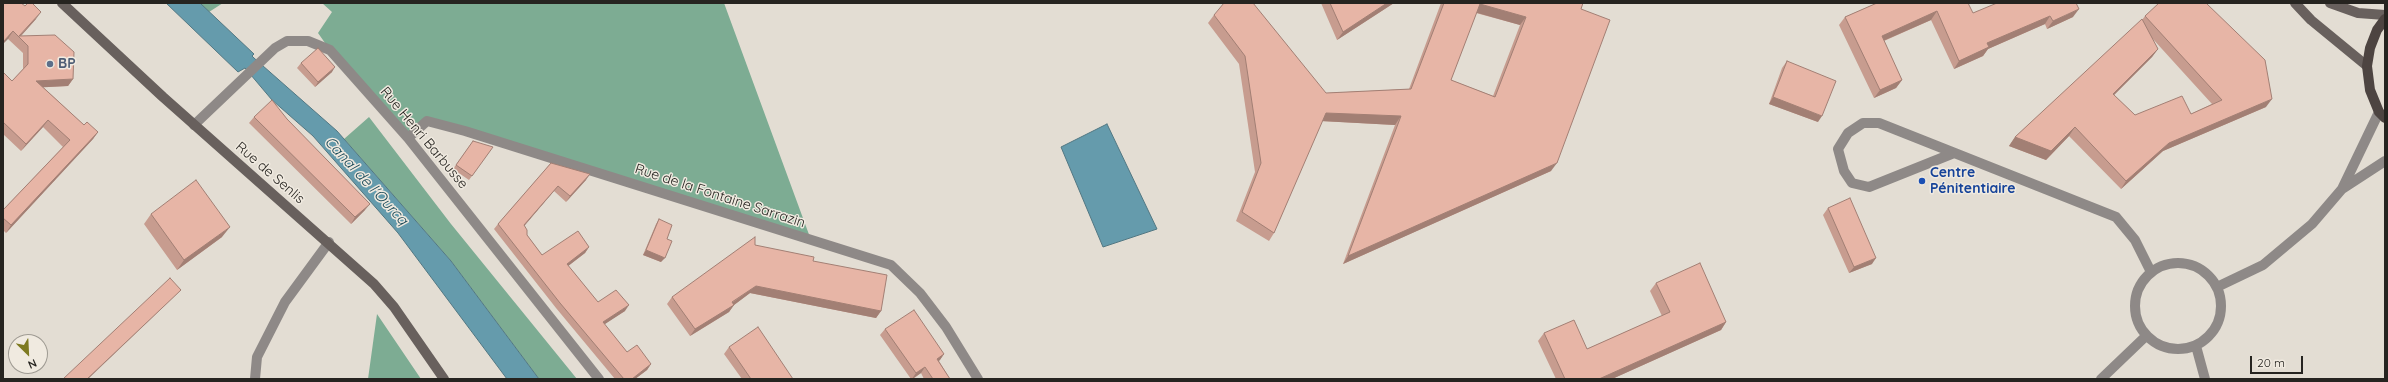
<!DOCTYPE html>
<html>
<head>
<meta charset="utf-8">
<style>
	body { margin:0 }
	#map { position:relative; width:2388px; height:382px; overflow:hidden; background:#e3ddd3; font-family:Quicksand,sans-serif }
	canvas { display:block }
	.frame { position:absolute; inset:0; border:4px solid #262420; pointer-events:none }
	.north { position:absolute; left:8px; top:334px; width:40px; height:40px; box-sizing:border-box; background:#f0eae0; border:1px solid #9f9b93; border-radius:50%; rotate:156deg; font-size:11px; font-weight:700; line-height:16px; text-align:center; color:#262420 }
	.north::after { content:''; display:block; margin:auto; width:14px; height:18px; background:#7e7a20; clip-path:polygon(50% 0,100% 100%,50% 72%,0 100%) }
	.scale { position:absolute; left:2250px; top:356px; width:53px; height:18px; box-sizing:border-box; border:2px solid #262420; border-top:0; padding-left:5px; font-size:12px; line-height:14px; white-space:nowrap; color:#262420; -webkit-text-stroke:3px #f0eae0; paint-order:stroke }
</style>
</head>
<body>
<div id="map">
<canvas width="2388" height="382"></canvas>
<div class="frame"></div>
<div class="north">N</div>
<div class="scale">20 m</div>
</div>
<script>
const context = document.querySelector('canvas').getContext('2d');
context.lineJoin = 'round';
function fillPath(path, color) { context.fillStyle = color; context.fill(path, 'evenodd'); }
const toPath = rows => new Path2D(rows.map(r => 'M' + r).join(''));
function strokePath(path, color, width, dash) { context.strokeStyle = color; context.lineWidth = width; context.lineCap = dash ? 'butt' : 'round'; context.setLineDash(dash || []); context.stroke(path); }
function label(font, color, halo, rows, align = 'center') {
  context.font = font + ' Quicksand,sans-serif'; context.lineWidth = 3; context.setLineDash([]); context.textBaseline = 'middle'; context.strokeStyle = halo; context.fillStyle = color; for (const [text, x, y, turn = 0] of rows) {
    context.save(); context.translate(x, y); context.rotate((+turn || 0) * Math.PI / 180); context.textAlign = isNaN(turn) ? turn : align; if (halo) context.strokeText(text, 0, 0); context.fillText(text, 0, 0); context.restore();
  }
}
fillPath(toPath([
	[200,3,223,3,209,12],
	[322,3,724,3,811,240,428,122,408,138,330,50,318,33,332,12],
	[369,117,451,224,577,379,539,379,451,261,344,139],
	[377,314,421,379,368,379]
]), '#7dac93');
const water = toPath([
	[166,3,200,3,254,54,252,56,254,58,337,131,451,261,539,379,507,379,398,233,313,136,272,100,245,68,238,72,166,3],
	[1107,124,1157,229,1103,247,1061,147,1107,124]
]);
fillPath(water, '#659bac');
strokePath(water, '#527782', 1);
strokePath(toPath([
	[194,125,275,48,287,41,308,41,330,50,408,138,599,379],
	[408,138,427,121,465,131,891,265,920,293,946,327,978,379],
	[1954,153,1869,187,1852,183,1844,171,1838,149,1848,133,1863,123,1879,123,2116,217,2135,240,2151,272],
	[2342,189,2379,112],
	'2135 306a43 43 0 1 1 86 0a43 43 0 1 1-86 0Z',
	[2217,287,2263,265,2312,224,2342,189,2385,161],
	[2196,346,2205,379],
	[255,379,257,357,285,302,329,242],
	[2101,379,2146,336]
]), '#8e8987', 10);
strokePath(toPath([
	[62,3,163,97,374,284,394,307,444,379],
	[2295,3,2311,20,2367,66],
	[2330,3,2358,13,2385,15]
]), '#68605d', 10);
strokePath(toPath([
	[2385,19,2377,30,2370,48,2367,66,2370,90,2379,112,2385,118]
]), '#4d4441', 10);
fillPath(toPath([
	[3,3,36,19,21,36,73,79,68,86,43,87,84,125,98,132,93,139,6,233,3,230,3,210,63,147,43,127,21,151,3,134,3,72,12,81,23,69,23,53,8,39],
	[1321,3,1394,3,1337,40],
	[1441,3,1583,3,1581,9,1551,171,1343,264,1395,125,1322,121,1274,233,1269,241,1236,221,1255,172,1239,64,1208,23,1214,15,1326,93,1409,89],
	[1476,13,1520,25,1493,96,1451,80],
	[1877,3,1973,13,2073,17,2047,29,2045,24,1988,49,1983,56,1954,69,1931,20,1884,41,1902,80,1896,88,1874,98,1839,25,1845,17],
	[2145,16,2266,107,2163,151,2121,189,2069,136,2046,160,2009,146,2015,137,2142,20],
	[2152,38,2212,104,2191,114,2135,115,2114,95,2152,57,2158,49],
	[1787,61,1818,122,1769,104,1782,68],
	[301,63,332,72,315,87,297,68],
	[254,117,287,119,365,210,351,224,249,123],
	[473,141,490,151,469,180,453,169],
	[551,163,586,180,566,202,554,191,524,226,527,235,542,255,589,247,585,253,568,266,598,302,625,311,604,324,627,352,651,364,647,370,635,379,615,379,556,308,494,229,498,224],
	[1828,208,1872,264,1849,273,1823,215],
	[151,214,222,237,177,270,144,224],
	[659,219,667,239,661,262,643,255,656,224],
	[755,245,813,261,881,311,876,318,750,293,734,305,729,312,690,336,667,304,672,297],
	[1656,283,1726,322,1721,330,1612,379,1556,379,1538,341,1544,333,1587,349,1662,316,1650,291],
	[885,329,944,354,939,361,950,379,924,379,921,373,913,379,911,379,880,335],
	[729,347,793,379,742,379,724,354]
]), '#c79c8f');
fillPath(toPath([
	[1387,3,1394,3,1337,40,1343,32],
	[1480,4,1526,17,1520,25,1474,12],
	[2079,9,2073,17,2047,29,2053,21],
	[1937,11,1931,20,1876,44,1882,36],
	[41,12,36,19,19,38,19,37],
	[2050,16,2045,24,1988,49,1983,56,1954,69,1959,61,1987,43],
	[13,31,8,39,3,44,3,42],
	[2158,49,2152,57,2107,102,2113,94],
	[335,67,332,72,315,87,318,82],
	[73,79,68,86,30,88,36,81],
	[1902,80,1896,88,1874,98,1880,90],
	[1773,97,1822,116,1818,122,1769,104],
	[2272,99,2266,107,2163,151,2121,189,2126,181,2169,143],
	[1326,113,1401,116,1395,125,1320,121],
	[48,120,43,127,21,151,26,144],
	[2075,127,2069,136,2046,160,2009,146,2015,137],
	[98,132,93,139,6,233,11,225],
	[1557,163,1551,171,1343,264,1348,256],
	[590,174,586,180,566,202,570,196],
	[558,186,554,191,520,231,524,225],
	[370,204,365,210,351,224,355,217],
	[230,227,222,237,177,270,184,260],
	[589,247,585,253,563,270,567,264],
	[646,250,665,258,661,262,643,255],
	[1876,258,1872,264,1849,273,1854,267],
	[756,286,881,311,876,318,750,293,734,305,729,312,690,336,695,329],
	[181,290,179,292,88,379,87,379],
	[629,305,625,311,599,328,603,322],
	[1726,322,1721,330,1612,379,1599,379],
	[944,354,940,360,933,365,937,359],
	[651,364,647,370,635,379,632,379],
	[925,367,921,373,912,379,916,373]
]), '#a27f74');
const building = toPath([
	[3,3,21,3,25,6,28,3,32,3,41,12,19,36,55,35,74,52,73,79,36,81,84,125,87,122,98,132,11,225,3,218,3,210,70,140,48,120,26,144,3,122,3,72,12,81,28,64,28,46,13,31,3,42,3,3],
	[1224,3,1253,3,1326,93,1411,89,1444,3,1583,3,1581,9,1610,20,1557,163,1348,256,1401,116,1326,113,1274,233,1242,212,1261,163,1245,56,1214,15,1224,3],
	[1480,4,1526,17,1495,97,1451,80,1480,4],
	[1330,3,1387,3,1343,32,1330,3],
	[1877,3,1968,3,1973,13,1997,3,2076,3,2079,9,2053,21,2050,16,1987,43,1989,47,1959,61,1937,11,1882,36,1902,80,1880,90,1845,17,1877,3],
	[2159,3,2206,3,2265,60,2272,99,2169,143,2126,181,2075,127,2051,151,2015,137,2142,19,2158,49,2113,94,2135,115,2182,96,2191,114,2222,100,2145,16,2159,3],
	[318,48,335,67,318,82,301,63,318,48],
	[1787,61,1836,81,1822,116,1773,97,1787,61],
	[272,100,287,119,370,204,355,217,254,117,272,100],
	[473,141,493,147,472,176,456,165,473,141],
	[551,163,590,174,570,196,558,186,524,225,527,230,527,235,542,255,578,231,589,247,567,264,598,302,616,290,629,305,603,322,627,352,637,345,651,364,632,379,624,379,560,303,498,224,551,163],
	[196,180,230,227,184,260,151,214,196,180],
	[1850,198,1876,258,1854,267,1828,208,1850,198],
	[659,219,672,225,667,239,672,241,665,258,646,250,659,219],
	[755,237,755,245,814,257,813,261,887,275,881,311,756,286,732,302,734,305,695,329,672,297,755,237],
	[1700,263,1726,322,1599,379,1565,379,1544,333,1574,320,1587,349,1670,312,1656,283,1700,263],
	[170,278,181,290,87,379,63,379,170,278],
	[914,310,944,354,937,359,950,379,933,379,925,367,916,373,885,329,914,310],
	[758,327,793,379,751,379,729,347,758,327]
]);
fillPath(building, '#e7b5a6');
strokePath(building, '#a27f74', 1);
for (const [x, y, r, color] of [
	[50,64,4,"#5c6f8a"],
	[1922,181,4,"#1a4fb4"]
]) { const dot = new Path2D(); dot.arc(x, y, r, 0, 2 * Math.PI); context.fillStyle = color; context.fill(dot); strokePath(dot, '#f0eae0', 1.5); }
label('bold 14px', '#4e5e75', '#f0eae0', [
	["BP",58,64]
], 'left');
label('14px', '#262420', '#f0eae0', [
	["Rue Henri Barbusse",424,138,50],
	["Rue de Senlis",270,173,41],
	["Rue de la Fontaine Sarrazin",720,196,18]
]);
label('bold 14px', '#164399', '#f0eae0', [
	["Centre",1930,173],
	["Pénitentiaire",1930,189]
], 'left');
label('italic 15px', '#1c4b59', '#f0eae0', [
	["Canal de l'Ourcq",366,181,47]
]);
</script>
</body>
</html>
